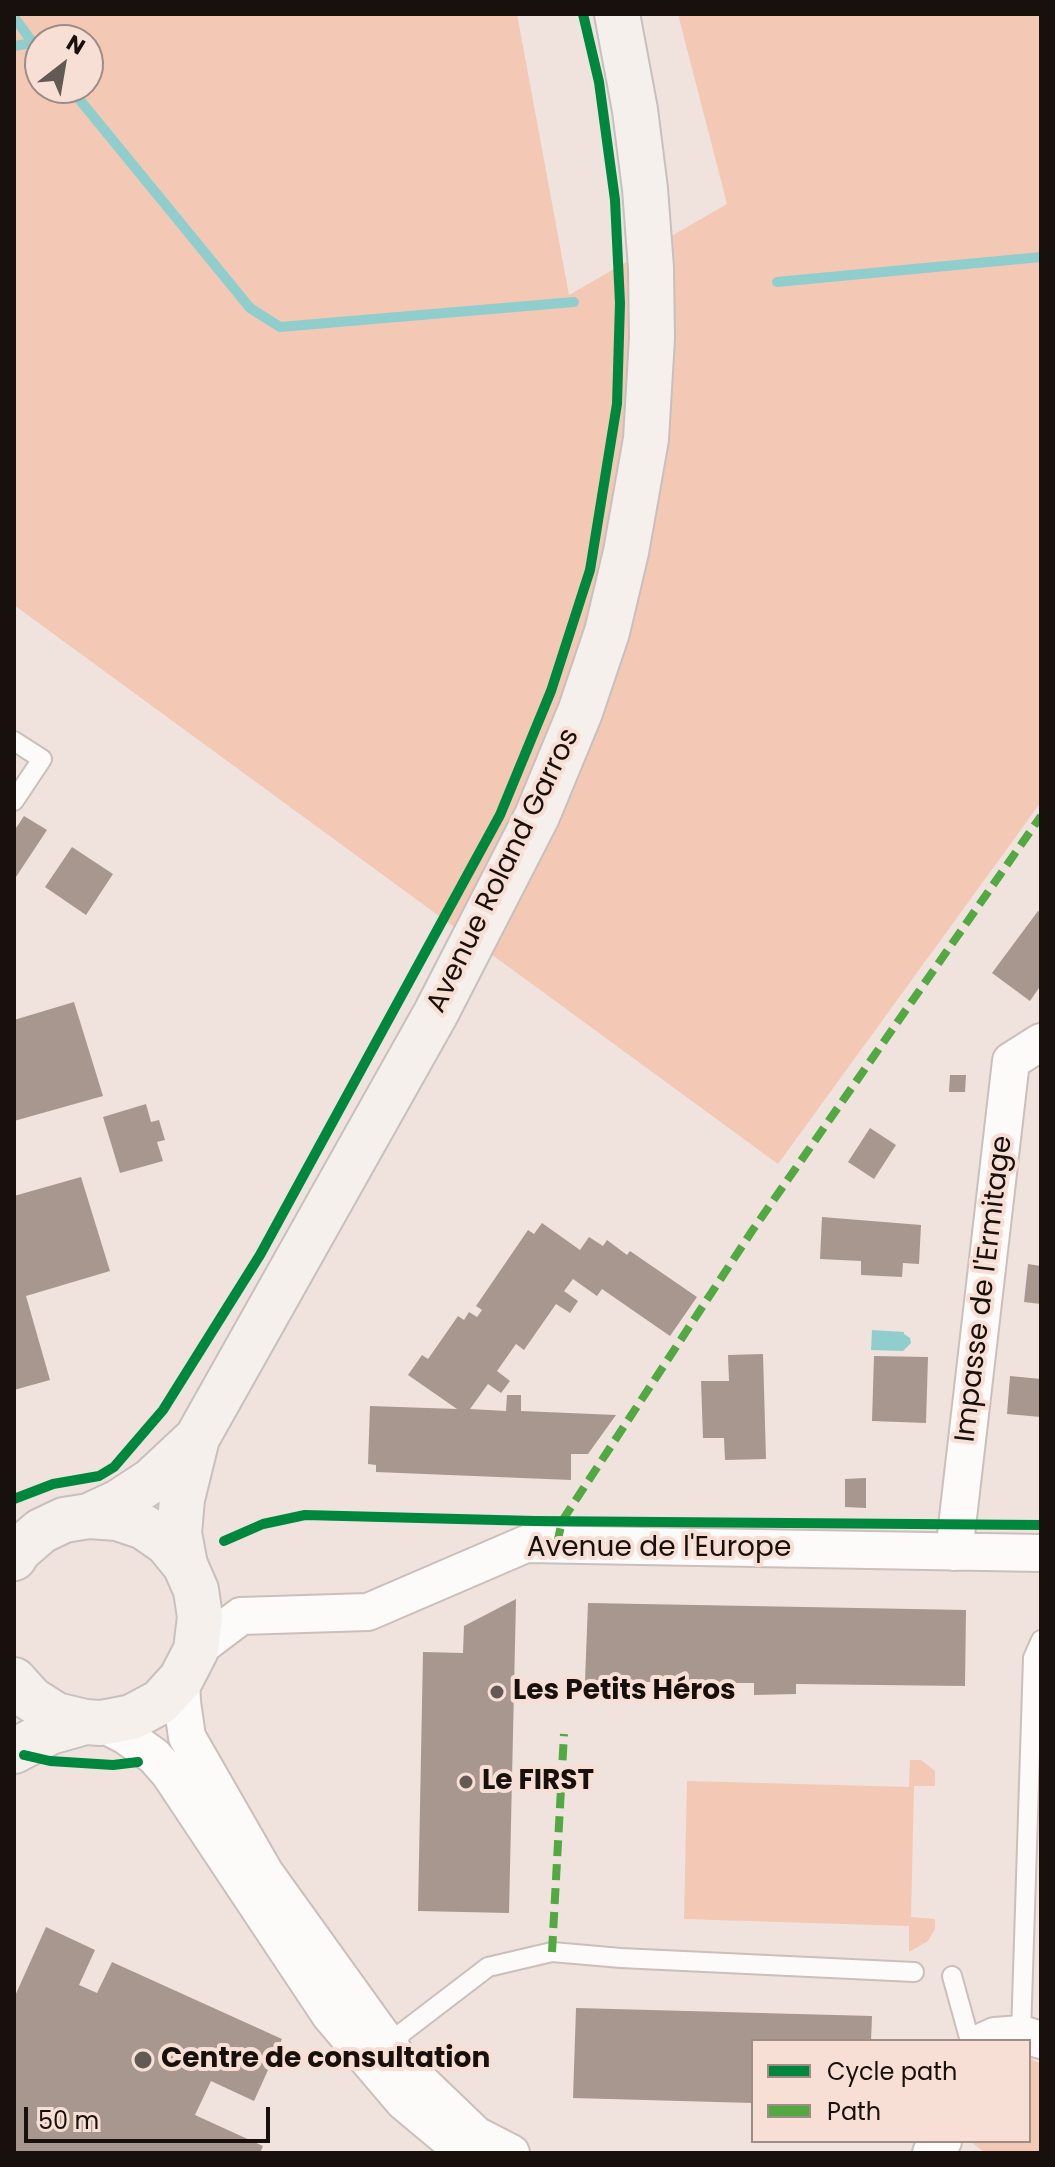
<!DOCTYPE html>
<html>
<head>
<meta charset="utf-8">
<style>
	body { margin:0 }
	#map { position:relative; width:1055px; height:2167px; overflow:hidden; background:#f0e2dd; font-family:Poppins,sans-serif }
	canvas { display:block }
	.frame { position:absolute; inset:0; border:16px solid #18100c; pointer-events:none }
	.legend { position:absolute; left:751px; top:2039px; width:280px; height:104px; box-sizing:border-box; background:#f8dfd5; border:2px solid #9e8c85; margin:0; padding:10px 14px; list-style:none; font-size:24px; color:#18100c }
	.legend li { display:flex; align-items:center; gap:16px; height:40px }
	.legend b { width:40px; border:2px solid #9e8c85 }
	.north { position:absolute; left:24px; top:24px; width:80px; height:80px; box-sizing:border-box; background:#f8dfd5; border:2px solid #9e8c85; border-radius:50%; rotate:31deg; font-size:22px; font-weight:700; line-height:32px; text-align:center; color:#18100c }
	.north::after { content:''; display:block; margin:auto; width:28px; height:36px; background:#645a55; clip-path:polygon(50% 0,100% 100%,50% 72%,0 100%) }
	.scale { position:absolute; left:24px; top:2107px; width:246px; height:36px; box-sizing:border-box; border:4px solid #18100c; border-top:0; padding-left:10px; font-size:24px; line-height:28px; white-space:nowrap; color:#18100c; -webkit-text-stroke:6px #f8dfd5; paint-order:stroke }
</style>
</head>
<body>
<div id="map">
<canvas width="1055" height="2167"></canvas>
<div class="frame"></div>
<ul class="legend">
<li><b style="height:10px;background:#00873e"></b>Cycle path</li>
<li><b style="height:10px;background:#52a841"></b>Path</li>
</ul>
<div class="north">N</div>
<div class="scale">50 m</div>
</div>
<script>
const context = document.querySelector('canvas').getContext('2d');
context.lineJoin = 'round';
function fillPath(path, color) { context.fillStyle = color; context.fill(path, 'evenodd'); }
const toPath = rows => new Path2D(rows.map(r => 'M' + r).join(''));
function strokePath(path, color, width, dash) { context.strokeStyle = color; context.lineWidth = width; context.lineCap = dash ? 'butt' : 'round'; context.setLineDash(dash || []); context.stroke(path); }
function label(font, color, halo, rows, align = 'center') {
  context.font = font + ' Poppins,sans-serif'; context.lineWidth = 8; context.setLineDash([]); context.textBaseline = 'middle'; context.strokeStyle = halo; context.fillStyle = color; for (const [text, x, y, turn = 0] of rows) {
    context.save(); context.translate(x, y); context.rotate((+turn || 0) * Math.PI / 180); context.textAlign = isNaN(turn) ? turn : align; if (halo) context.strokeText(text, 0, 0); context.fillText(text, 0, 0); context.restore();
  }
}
fillPath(toPath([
	[14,14,517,14,569,295,727,204,678,14,1041,14,1041,802,778,1164,14,605],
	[40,40,88,40,88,88,40,88],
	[910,1760,921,1760,935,1771,935,1786,914,1786,911,1917,935,1919,935,1929,928,1941,909,1952,909,1926,684,1919,687,1781,909,1787],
	[1029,2058,1041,2064,1041,2153,985,2153,970,2141,1029,2141]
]), '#f3c8b5');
fillPath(toPath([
	[872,1330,904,1332,904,1334,910,1338,911,1343,903,1351,871,1350]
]), '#90cece');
strokePath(toPath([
	[14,17,33,43],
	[14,46,33,43,40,51],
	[70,88,250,308,280,327,574,302],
	[777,282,1041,257]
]), '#90cece', 10);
fillPath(toPath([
	[24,816,47,830,14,880,14,831],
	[72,847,113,874,86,915,45,887],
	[1038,911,1041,913,1041,985,1030,1001,992,973],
	[74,1002,103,1096,14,1121,14,1020],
	[950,1075,966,1075,965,1092,949,1092],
	[146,1104,151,1122,159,1120,165,1140,157,1142,163,1161,120,1173,103,1117],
	[870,1128,896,1145,874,1179,848,1162],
	[81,1177,110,1271,26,1296,50,1380,14,1390,14,1196],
	[822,1217,921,1225,919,1264,903,1263,902,1277,861,1275,861,1261,820,1259],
	[542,1223,580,1250,589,1237,603,1246,607,1240,627,1255,630,1251,697,1297,670,1336,602,1289,597,1296,573,1279,564,1291,578,1301,570,1313,556,1304,524,1350,516,1344,497,1371,510,1381,501,1393,488,1384,470,1409,506,1411,507,1395,521,1395,521,1411,616,1415,588,1454,571,1454,571,1480,376,1472,376,1465,368,1464,370,1406,457,1409,408,1375,422,1355,428,1359,458,1316,464,1320,469,1312,477,1317,482,1310,476,1306,528,1230,534,1234],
	[1028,1264,1041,1266,1041,1304,1024,1302],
	[763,1354,766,1459,725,1460,724,1438,703,1438,701,1381,729,1381,728,1355],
	[874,1356,928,1357,926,1423,872,1421],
	[1010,1376,1041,1379,1041,1417,1007,1414],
	[866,1478,866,1508,845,1507,845,1479],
	[516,1599,509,1913,418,1911,423,1652,463,1653,464,1626],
	[588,1603,966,1610,965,1686,796,1684,796,1694,754,1695,754,1683,734,1683,716,1691,686,1695,664,1690,650,1682,585,1681],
	[46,1927,95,1950,79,1985,97,1993,112,1962,282,2039,254,2101,211,2081,195,2115,263,2146,260,2153,14,2153,14,1998],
	[576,2008,872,2016,871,2041,753,2041,753,2103,573,2098]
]), '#a8978f');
const lane = toPath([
	[14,741,42,759,14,801],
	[952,1976,970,2041],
	[1021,2034,1033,1658,1041,1640],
	[390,2049,403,2032,488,1967,552,1952,621,1958,914,1972]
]);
const street = toPath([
	[954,1552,1011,1061,1041,1042],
	[196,1650,241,1616,368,1612,526,1544,1041,1553],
	[181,1679,182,1702,187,1737,265,1873,403,2065,476,2135,511,2153],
	[101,1723,126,1736,154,1756,169,1773,330,2015,404,2102,453,2143],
	[984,2041,995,2036,1021,2034,1041,2040],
	[931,2153,943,2141]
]);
const primary = toPath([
	[89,1516,119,1502,151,1481,197,1438],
	[14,1558,19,1550,41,1531,64,1520,89,1516,117,1518,144,1527,167,1543,185,1565,196,1590,200,1617,196,1650,181,1679,160,1702,132,1717,101,1723,85,1722,56,1715,31,1699,14,1680],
	[185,1565,179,1533,182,1499,197,1438,436,1013,537,816,580,712,607,632,626,552,646,439,652,338,651,268,645,189,635,110,617,14],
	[14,1751,50,1732,85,1722]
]);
strokePath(lane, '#cabfbb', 22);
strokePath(street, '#cabfbb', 40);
strokePath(primary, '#c7c0be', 48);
strokePath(lane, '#fdfbfa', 18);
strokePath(street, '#fdfbfa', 36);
strokePath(primary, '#f6f0ec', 44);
strokePath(toPath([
	[557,1544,562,1521,752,1231,1041,816],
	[552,1952,564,1734]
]), '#52a841', 8, [16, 8]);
strokePath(toPath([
	[14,1499,53,1484,99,1476,114,1467,163,1410,260,1255,500,815,551,691,590,570,617,404,620,303,615,200,599,82,583,14],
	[224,1541,263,1524,305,1515,535,1521,1041,1525],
	[24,1755,50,1761,113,1765,138,1762]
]), '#00873e', 10);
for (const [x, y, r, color] of [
	[497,1692,8,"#645a55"],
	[466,1782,8,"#645a55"],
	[143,2060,10,"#645a55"]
]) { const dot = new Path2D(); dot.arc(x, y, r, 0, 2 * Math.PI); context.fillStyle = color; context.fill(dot); strokePath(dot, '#f8dfd5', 3); }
label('28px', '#18100c', '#f8dfd5', [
	["Avenue Roland Garros",504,871,-64],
	["Impasse de l'Ermitage",985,1289,-83],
	["Avenue de l'Europe",659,1549]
]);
label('bold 28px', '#18100c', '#f8dfd5', [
	["Les Petits Héros",513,1692],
	["Le FIRST",482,1782],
	["Centre de consultation",161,2060]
], 'left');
</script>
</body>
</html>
